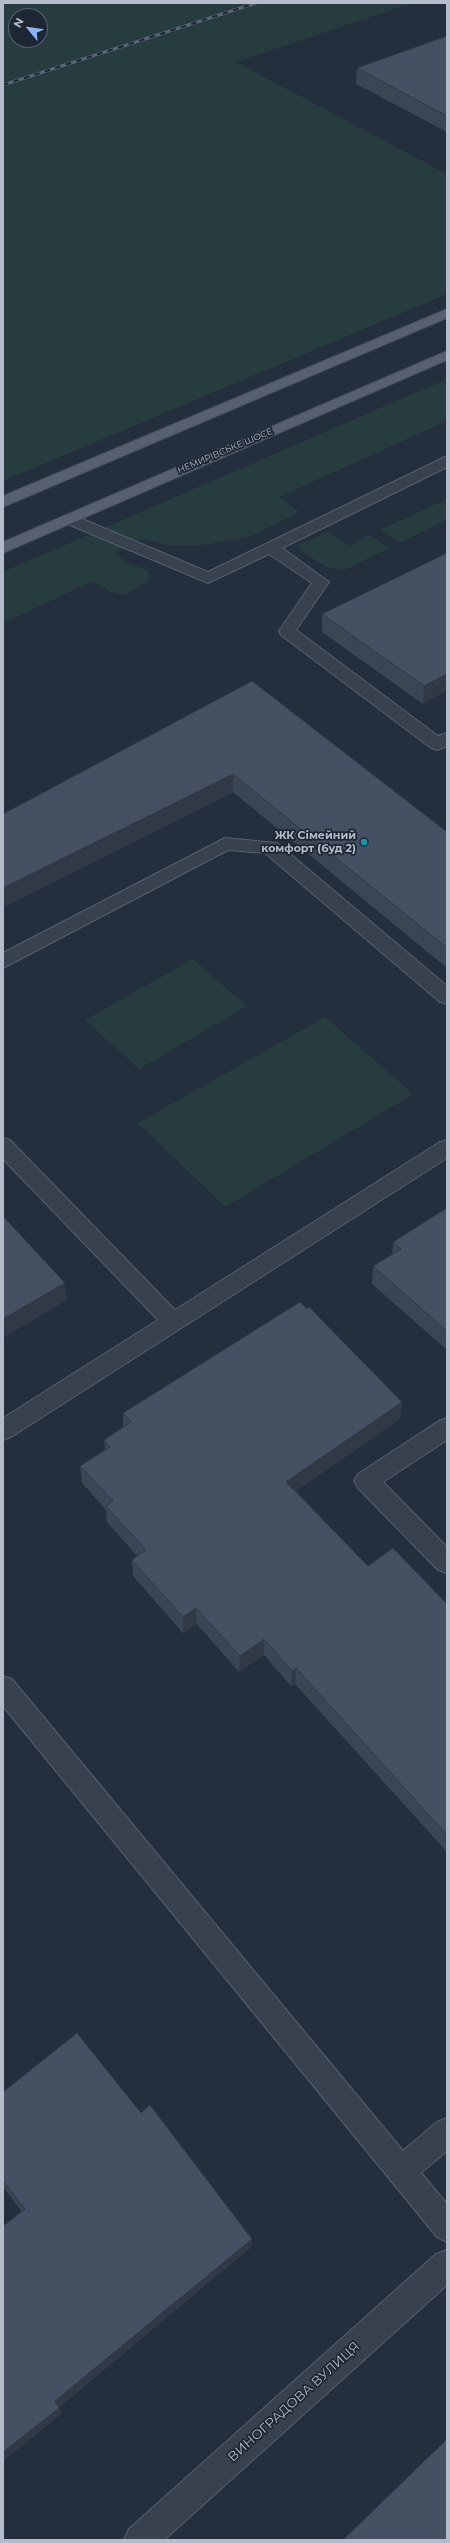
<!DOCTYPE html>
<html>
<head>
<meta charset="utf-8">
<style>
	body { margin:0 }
	#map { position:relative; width:450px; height:2543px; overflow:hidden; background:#242f3e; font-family:Montserrat,sans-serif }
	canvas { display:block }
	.frame { position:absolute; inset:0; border:4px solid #b4bcc9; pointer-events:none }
	.north { position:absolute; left:8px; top:8px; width:40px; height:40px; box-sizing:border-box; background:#1d2633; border:1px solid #59626f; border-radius:50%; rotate:299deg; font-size:11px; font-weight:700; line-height:16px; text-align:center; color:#b4bcc9 }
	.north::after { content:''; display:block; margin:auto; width:14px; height:18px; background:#8ab4f8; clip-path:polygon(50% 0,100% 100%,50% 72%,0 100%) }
</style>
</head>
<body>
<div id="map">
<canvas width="450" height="2543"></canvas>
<div class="frame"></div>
<div class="north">N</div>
</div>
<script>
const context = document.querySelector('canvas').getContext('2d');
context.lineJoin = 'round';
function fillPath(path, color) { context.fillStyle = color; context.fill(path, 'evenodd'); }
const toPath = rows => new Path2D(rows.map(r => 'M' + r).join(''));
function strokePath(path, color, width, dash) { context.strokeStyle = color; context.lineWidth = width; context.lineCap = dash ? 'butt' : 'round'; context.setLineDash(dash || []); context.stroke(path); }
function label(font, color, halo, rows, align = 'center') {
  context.font = font + ' Montserrat,sans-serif'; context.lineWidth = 3.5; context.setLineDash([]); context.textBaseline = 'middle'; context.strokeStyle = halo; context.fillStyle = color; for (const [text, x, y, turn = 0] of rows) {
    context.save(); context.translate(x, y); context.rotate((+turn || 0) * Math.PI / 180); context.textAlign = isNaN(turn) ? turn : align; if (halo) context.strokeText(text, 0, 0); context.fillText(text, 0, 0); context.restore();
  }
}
fillPath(toPath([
	[3,3,412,3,236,62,447,174,447,294,3,481],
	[16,16,40,16,40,40,16,40],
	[447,379,447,421,279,497,299,512,249,537,203,545,168,545,144,539,115,553,129,564,141,567,150,573,148,582,124,595,111,592,93,581,3,623,3,572],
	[447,499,447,520,400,543,380,530],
	[329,532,349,546,370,535,390,548,344,570,326,567,299,549,300,544],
	[193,959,247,1006,139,1069,85,1020],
	[325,1017,413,1094,225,1207,138,1123]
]), '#263c3f');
const service = toPath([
	[447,456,447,467,282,548,329,582,296,630,438,736,447,733,447,746,437,750,431,748,281,635,279,631,312,583,269,554,208,583,63,522,61,519,69,514,75,516,208,572,447,456],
	[225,838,277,843,447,986,447,1004,440,1002,265,853,228,850,3,968,3,953,225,838],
	[3,1138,10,1140,175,1310,440,1142,447,1140,447,1158,11,1437,3,1440,3,1418,158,1320,3,1159,3,1138],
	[447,1418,447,1440,383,1482,447,1547,447,1573,438,1570,358,1488,354,1481,358,1474,439,1421,447,1418],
	[447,2118,447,2151,411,2181,401,2186,391,2181,386,2171,391,2161,437,2122,447,2118]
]);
const minor = toPath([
	[3,1676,12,1679,447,2204,447,2242,437,2237,3,1706,3,1676],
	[447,2250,447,2285,164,2540,124,2540,129,2529,436,2254,447,2250]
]);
const primary = toPath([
	[447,309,447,318,3,507,3,496,447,309],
	[447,351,447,360,3,553,3,542,447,351]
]);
strokePath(service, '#565f6c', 2);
strokePath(minor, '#565f6c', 2);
strokePath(primary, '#414a57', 2);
fillPath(service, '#38414e');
fillPath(minor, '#38414e');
fillPath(primary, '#56606e');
const rail = toPath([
	[3,85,256,3]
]);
strokePath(rail, '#5a6575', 3);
strokePath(rail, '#1d2633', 2, [5.5]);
fillPath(toPath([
	[447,36,447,132,356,84,357,68],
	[447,553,423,704,322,632,322,614],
	[252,681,447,832,447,968,233,792,3,907,3,814],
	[447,1208,447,1350,372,1284,373,1266,392,1254,393,1242],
	[402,1402,400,1419,296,1491,368,1566,447,1604,447,1852,295,1684,291,1686,264,1655,239,1672,197,1624,183,1633,133,1576,132,1560,137,1556,107,1522,106,1510,82,1483,80,1466,105,1450,104,1440,123,1427,123,1413],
	[3,2092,141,2113,252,2239,251,2247,59,2407,61,2414,3,2461,22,2212,3,2187]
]), '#3b4654');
fillPath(toPath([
	[447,674,447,691,423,704,424,686],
	[233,774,233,792,3,907,3,888],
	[65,1283,67,1300,3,1338,3,1319],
	[402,1402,400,1419,286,1498,286,1482],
	[196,1608,197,1624,183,1633,183,1617],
	[264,1639,264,1655,239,1672,240,1656],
	[296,1668,295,1684,291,1686,292,1671],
	[252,2239,251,2247,57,2408,55,2401],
	[59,2408,61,2414,3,2461,3,2452]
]), '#303945');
const building = toPath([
	[447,36,447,116,357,68,447,36],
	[447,553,447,674,424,686,322,614,447,553],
	[252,681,447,832,447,948,233,774,3,888,3,814,252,681],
	[447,1208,447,1331,373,1266,401,1249,393,1242,447,1208],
	[3,1216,65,1283,3,1319,3,1216],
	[300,1302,307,1309,309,1307,402,1402,286,1482,368,1566,393,1548,447,1604,447,1835,296,1668,292,1671,264,1639,240,1656,196,1608,183,1617,132,1560,146,1550,106,1506,113,1501,80,1466,110,1447,104,1440,131,1422,123,1413,300,1302],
	[77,2033,141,2113,150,2105,252,2239,55,2401,59,2408,3,2452,3,2226,25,2209,3,2181,3,2092,77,2033],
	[447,2439,447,2540,343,2540,447,2439]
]);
fillPath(building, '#455162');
strokePath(building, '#303945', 1);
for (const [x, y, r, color] of [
	[364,842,4,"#0f9aa8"]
]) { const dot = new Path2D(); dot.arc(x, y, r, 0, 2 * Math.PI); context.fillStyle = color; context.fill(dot); strokePath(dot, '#1d2633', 1.5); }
label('9px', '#b4bcc9', '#1d2633', [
	["НЕМИРІВСЬКЕ ШОСЕ",225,451,-23]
]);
label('bold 11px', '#b4bcc9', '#1d2633', [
	["ЖК Сімейний",356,836],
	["комфорт (буд 2)",356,849]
], 'right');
label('13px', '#b4bcc9', '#1d2633', [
	["ВИНОГРАДОВА ВУЛИЦЯ",294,2402,-42]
]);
</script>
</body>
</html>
